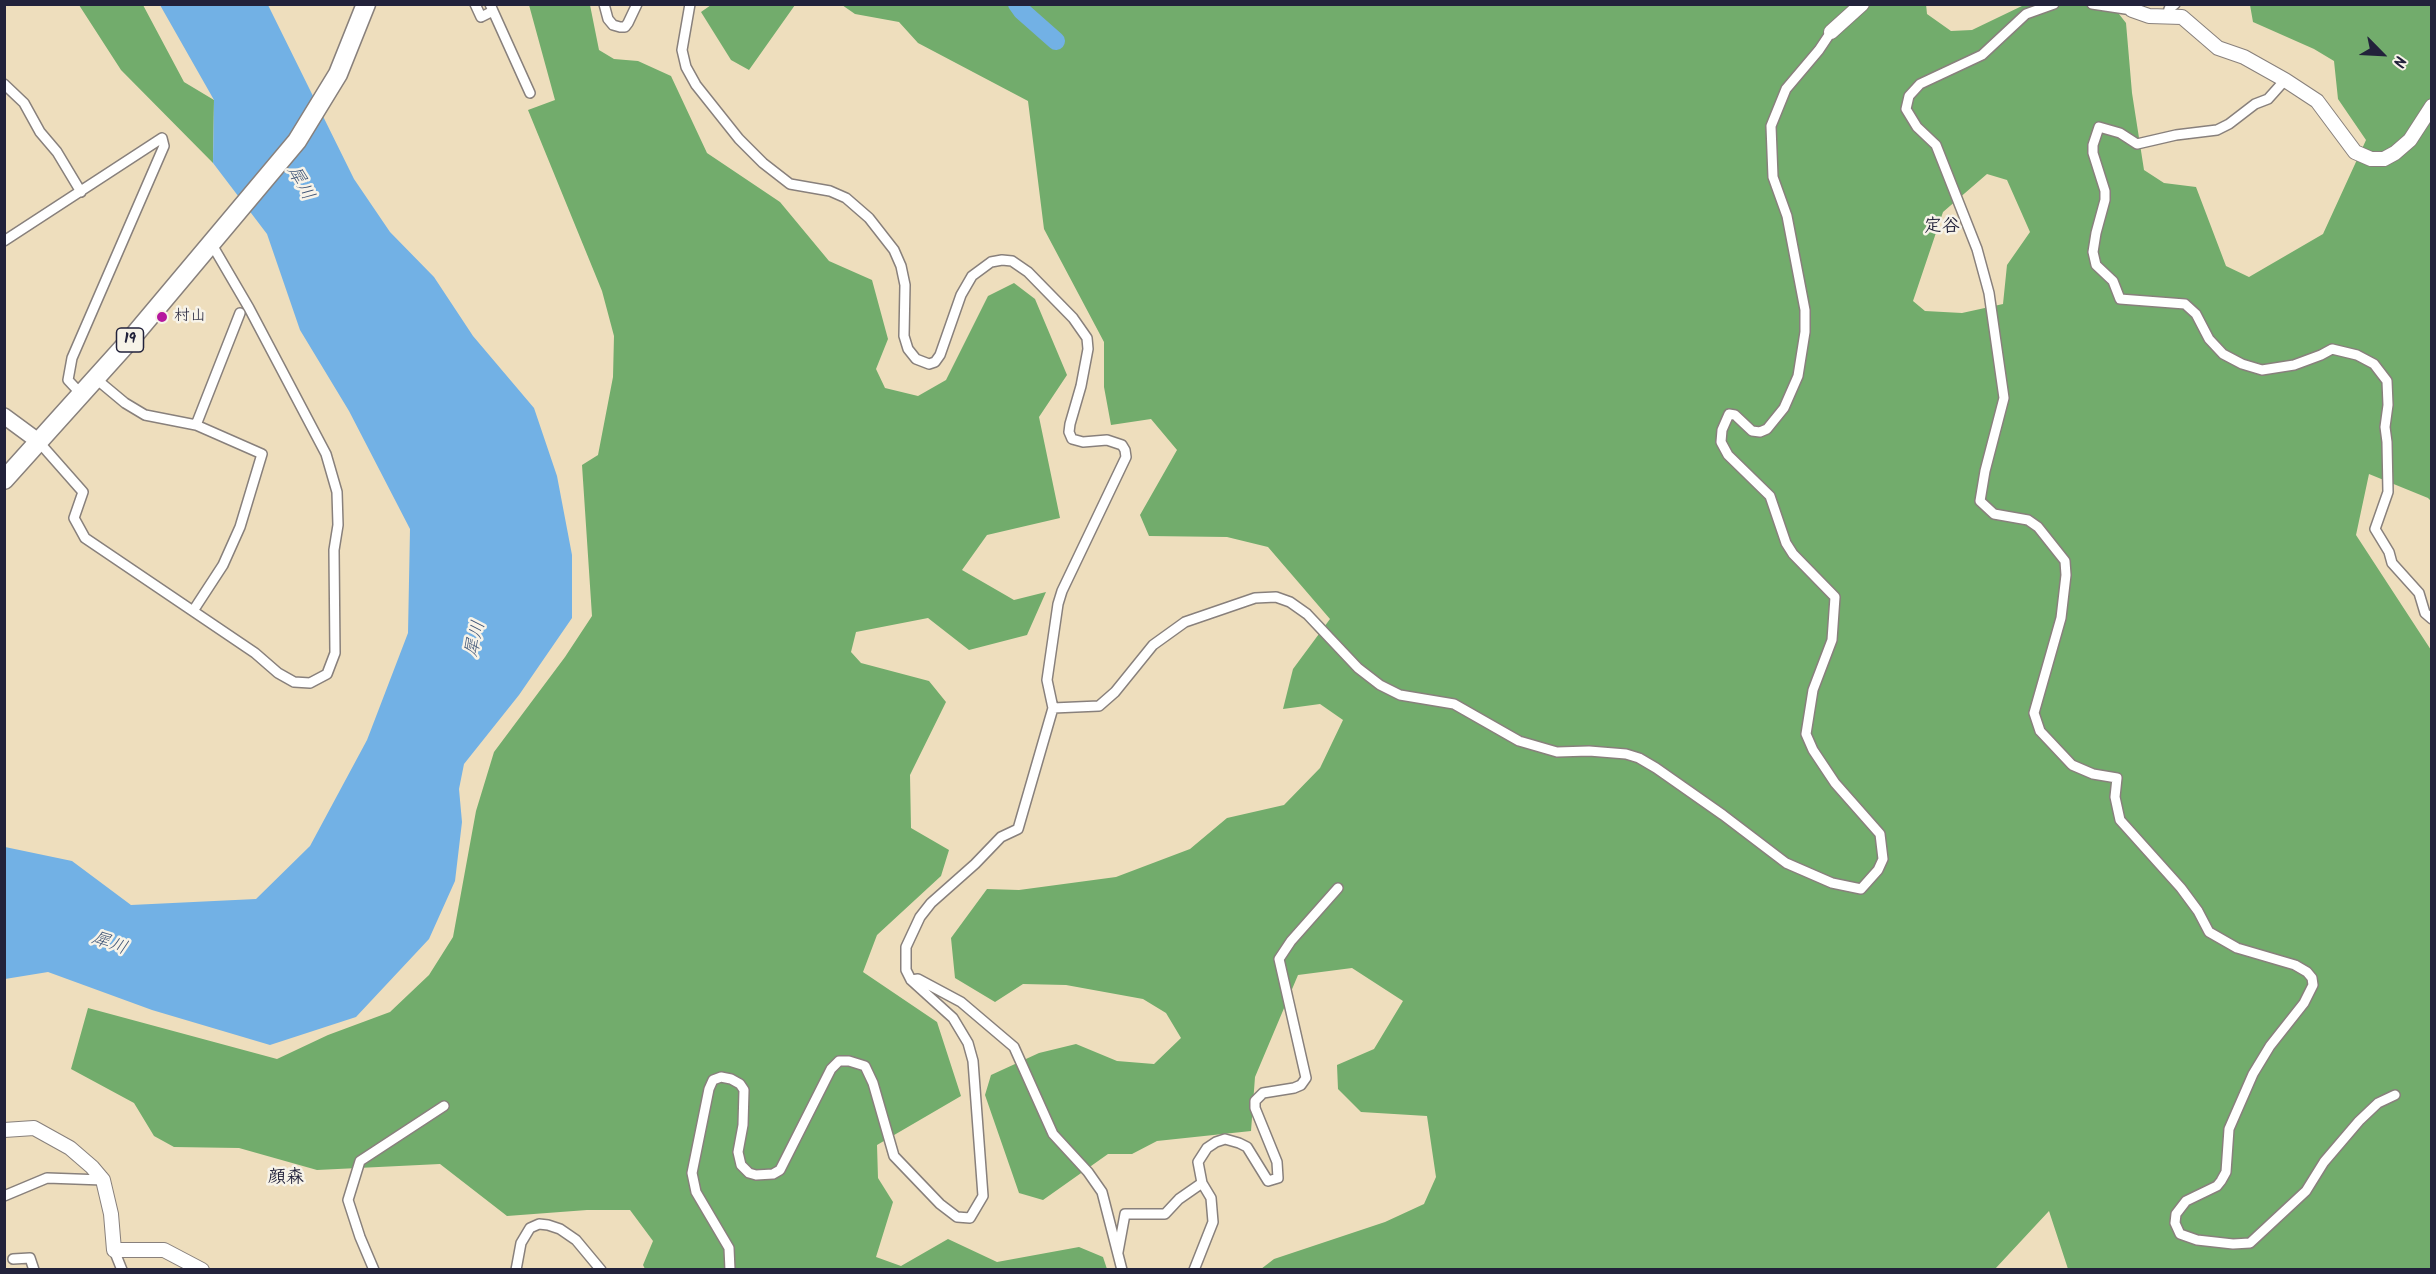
<!DOCTYPE html>
<html>
<head>
<meta charset="utf-8">
<style>
	body { margin:0 }
	#map { position:relative; width:2436px; height:1274px; overflow:hidden; background:#eedebd; font-family:Kalam,sans-serif }
	canvas { display:block }
	.frame { position:absolute; inset:0; border:6px solid #22223b; pointer-events:none }
	.north { position:absolute; left:2352px; top:24px; width:60px; height:60px; -webkit-text-stroke:4px #f7f3e8; paint-order:stroke; rotate:114deg; font-size:16px; font-weight:700; line-height:24px; text-align:center; color:#22223b }
	.north::after { content:''; display:block; margin:auto; width:21px; height:27px; background:#22223b; clip-path:polygon(50% 0,100% 100%,50% 72%,0 100%) }
</style>
</head>
<body>
<div id="map">
<canvas width="2436" height="1274"></canvas>
<div class="frame"></div>
<div class="north">N</div>
</div>
<script>
const context = document.querySelector('canvas').getContext('2d');
context.lineJoin = 'round';
function fillPath(path, color) { context.fillStyle = color; context.fill(path, 'evenodd'); }
const toPath = rows => new Path2D(rows.map(r => 'M' + r).join(''));
function strokePath(path, color, width, dash) { context.strokeStyle = color; context.lineWidth = width; context.lineCap = dash ? 'butt' : 'round'; context.setLineDash(dash || []); context.stroke(path); }
function label(font, color, halo, rows, align = 'center') {
  context.font = font + ' Kalam,"Klee One",sans-serif'; context.lineWidth = 5; context.setLineDash([]); context.textBaseline = 'middle'; context.strokeStyle = halo; context.fillStyle = color; for (const [text, x, y, turn = 0] of rows) {
    context.save(); context.translate(x, y); context.rotate((+turn || 0) * Math.PI / 180); context.textAlign = isNaN(turn) ? turn : align; if (halo) context.strokeText(text, 0, 0); context.fillText(text, 0, 0); context.restore();
  }
}
fillPath(toPath([
	[1926,4,1927,14,1951,31,1972,30,2024,5,2112,5,2126,23,2132,93,2144,170,2164,183,2196,187,2226,266,2249,277,2323,234,2366,140,2338,99,2334,61,2314,49,2253,22,2250,5,2431,5,2431,501,2428,498,2369,474,2356,535,2431,650,2431,1269,2068,1269,2049,1211,1995,1269,1261,1269,1274,1259,1385,1222,1424,1204,1436,1177,1427,1116,1361,1112,1338,1089,1337,1065,1374,1049,1403,1001,1352,968,1298,975,1255,1077,1251,1131,1157,1141,1132,1154,1108,1154,1043,1200,1019,1193,985,1095,991,1075,1039,1053,1076,1044,1117,1061,1154,1064,1181,1038,1166,1013,1143,999,1066,985,1023,984,995,1002,955,978,951,938,987,889,1019,890,1116,877,1190,849,1227,818,1284,805,1320,768,1343,720,1320,704,1283,709,1293,669,1330,619,1268,547,1227,537,1149,536,1140,515,1177,450,1151,419,1111,425,1104,387,1104,342,1044,229,1028,101,918,43,899,22,855,14,842,5],
	[1987,174,2007,180,2030,232,2007,265,2003,304,1962,313,1925,311,1913,301,1943,212],
	[79,5,143,5,184,82,214,100,213,163,121,70],
	[529,5,590,5,599,50,614,59,638,61,671,76,707,153,780,202,829,261,872,280,888,339,876,369,885,388,918,396,946,380,988,296,1014,283,1035,299,1067,375,1039,417,1060,518,987,535,962,570,1014,600,1046,592,1027,635,969,650,928,618,856,632,851,652,861,663,929,681,946,702,910,775,911,828,949,850,941,876,877,935,863,972,937,1022,961,1096,877,1145,878,1178,893,1202,876,1257,901,1266,948,1239,997,1262,1079,1247,1103,1257,1107,1269,645,1269,643,1265,653,1241,630,1210,587,1210,507,1216,440,1164,317,1170,239,1148,174,1147,154,1136,134,1103,71,1069,88,1008,277,1059,328,1035,390,1012,429,975,453,937,476,811,494,752,565,657,592,616,582,465,598,455,613,377,614,336,602,291,528,110,555,100],
	[711,5,711,4,795,5,749,70,731,60,701,12]
]), '#72ac6c');
fillPath(toPath([
	[160,5,268,5,354,179,390,232,434,277,473,336,534,408,557,476,572,555,572,618,519,695,464,764,459,789,462,822,455,881,429,939,356,1017,270,1045,152,1010,48,972,5,979,5,847,72,861,131,905,256,899,310,846,367,740,408,633,410,529,349,411,300,330,267,234,213,163,214,100]
]), '#72b1e5');
strokePath(toPath([
	[1017,4,1022,11,1056,41]
]), '#72b1e5', 18);
const street = toPath([
	[475,4,481,17,493,11,490,4],
	[604,4,608,19,613,25,620,27,625,27,628,23,637,4],
	[690,4,682,50,686,67,696,85,739,139,763,163,790,184,830,191,846,198,869,218,894,250,901,266,905,285,904,336,908,349,916,359,929,364,935,362,940,355,961,295,972,276,991,262,1002,260,1012,261,1028,272,1073,318,1087,338,1088,349,1081,386,1070,424,1069,432,1072,439,1083,442,1107,440,1122,445,1125,450,1126,457,1062,591,1058,604,1047,680,1053,708,1018,829,1001,837,975,864,931,903,920,917,906,947,906,970,911,980,953,1018,968,1043,973,1061,983,1196,970,1218,957,1217,940,1204,894,1156,873,1083,865,1066,849,1061,839,1061,831,1069,780,1170,773,1174,756,1175,749,1173,741,1165,738,1152,743,1125,744,1090,740,1084,731,1079,721,1077,713,1080,709,1089,692,1173,696,1192,729,1248,730,1270],
	[2054,4,2026,14,1982,55,1920,84,1909,96,1906,109,1917,127,1936,145,1977,249,1989,293,2004,398,1985,471,1980,501,1994,514,2028,520,2038,527,2065,561,2066,575,2061,618,2034,713,2040,731,2072,765,2093,774,2117,778,2115,797,2120,820,2181,888,2198,911,2209,932,2237,948,2295,965,2307,972,2312,978,2313,985,2304,1003,2270,1046,2253,1074,2229,1129,2226,1172,2221,1181,2217,1186,2186,1201,2176,1214,2175,1223,2180,1234,2197,1240,2233,1244,2250,1243,2306,1191,2324,1162,2359,1121,2378,1103,2395,1095],
	[2092,4,2132,10],
	[493,11,530,93],
	[2167,17,2169,9,2175,4],
	[2285,80,2268,99,2255,104,2229,124,2217,130,2176,135,2137,144,2120,133,2099,127,2093,145,2093,153,2105,191,2105,200,2096,233,2093,252,2096,265,2113,281,2120,299,2185,304,2196,314,2209,339,2223,354,2242,364,2262,370,2294,365,2321,355,2332,349,2357,355,2374,364,2387,381,2388,405,2385,427,2387,442,2388,492,2375,529,2389,552,2392,563,2419,593,2425,613,2432,619],
	[4,84,24,103,40,132,57,152,81,192],
	[4,241,162,138,164,146,72,358,68,380,81,394],
	[95,378,125,403,145,415,196,425,262,454,240,527,223,565,193,611],
	[196,425,240,313],
	[38,441,83,492,74,518,85,538,255,653,278,673,294,682,310,683,327,674,335,653,334,550,338,525,337,492,326,454,249,308,211,243],
	[1053,708,1099,706,1115,692,1153,645,1185,622,1255,598,1276,597,1290,602,1307,614,1358,668,1380,685,1400,695,1454,704,1519,741,1557,752,1589,751,1626,754,1639,758,1656,768,1723,815,1786,863,1832,883,1861,889,1878,870,1883,859,1880,834,1835,783,1813,750,1806,734,1813,690,1832,640,1835,597,1793,554,1786,543,1770,496,1728,455,1721,442,1722,430,1729,414,1735,415,1752,431,1760,432,1767,429,1784,408,1798,376,1805,332,1805,310,1787,216,1773,177,1771,126,1786,89,1819,50,1831,32],
	[911,980,918,979,961,1002,1014,1047,1053,1134,1088,1172,1102,1192,1122,1270],
	[4,1196,47,1178,103,1180],
	[114,1250,122,1270],
	[1118,1252,1125,1214,1165,1214,1179,1199,1202,1183,1198,1162,1207,1148,1216,1142,1225,1139,1239,1143,1247,1147,1268,1181,1278,1178,1277,1162,1255,1108,1255,1101,1263,1093,1294,1088,1301,1085,1306,1078,1279,959,1291,941,1338,888],
	[13,1259,30,1258,34,1270],
	[374,1270,360,1237,348,1200,360,1161,444,1106],
	[516,1270,521,1243,530,1228,539,1224,548,1225,560,1229,576,1240,601,1270],
	[1194,1270,1213,1222,1211,1198,1202,1183]
]);
const secondary = toPath([
	[2130,4,2132,10,2149,16,2182,17,2218,48,2244,57,2285,80,2317,101,2355,152,2371,159,2384,159,2395,153,2410,140,2432,106],
	[1831,32,1862,4],
	[4,1130,34,1128,70,1148,92,1167,103,1180,111,1214,114,1250,164,1250,202,1270]
]);
const primary = toPath([
	[4,416,38,441]
]);
const highway = toPath([
	[4,480,130,340,297,141,338,74,366,4]
]);
strokePath(street, '#88807c', 12);
strokePath(secondary, '#88807c', 16);
strokePath(primary, '#88807c', 18);
strokePath(highway, '#88807c', 21);
strokePath(street, '#fff', 9);
strokePath(secondary, '#fff', 14);
strokePath(primary, '#fff', 15);
strokePath(highway, '#fff', 18);
for (const [x, y, r, color] of [
	[162,317,6,"#b5179e"]
]) { const dot = new Path2D(); dot.arc(x, y, r, 0, 2 * Math.PI); context.fillStyle = color; context.fill(dot); strokePath(dot, '#f7f3e8', 2); }
for (const [x, y, w] of [
	[130,340,27]
]) { const box = new Path2D(); box.roundRect(x - w / 2, y - 12, w, 24, 4.5); context.fillStyle = '#f7f3e8'; context.fill(box); strokePath(box, '#22223b', 1.5); }
label('bold 15px', '#22223b', null, [
	["19",130,340]
]);
label('16px', '#22223b', '#f7f3e8', [
	["村山",174,317]
], 'left');
label('italic 18px', '#3e5476', '#f7f3e8', [
	["犀川",299,184,61],
	["犀川",477,639,-77],
	["犀川",109,945,20]
]);
label('bold 18px', '#22223b', '#f7f3e8', [
	["定谷",1942,228],
	["顔森",286,1179]
]);
</script>
</body>
</html>
